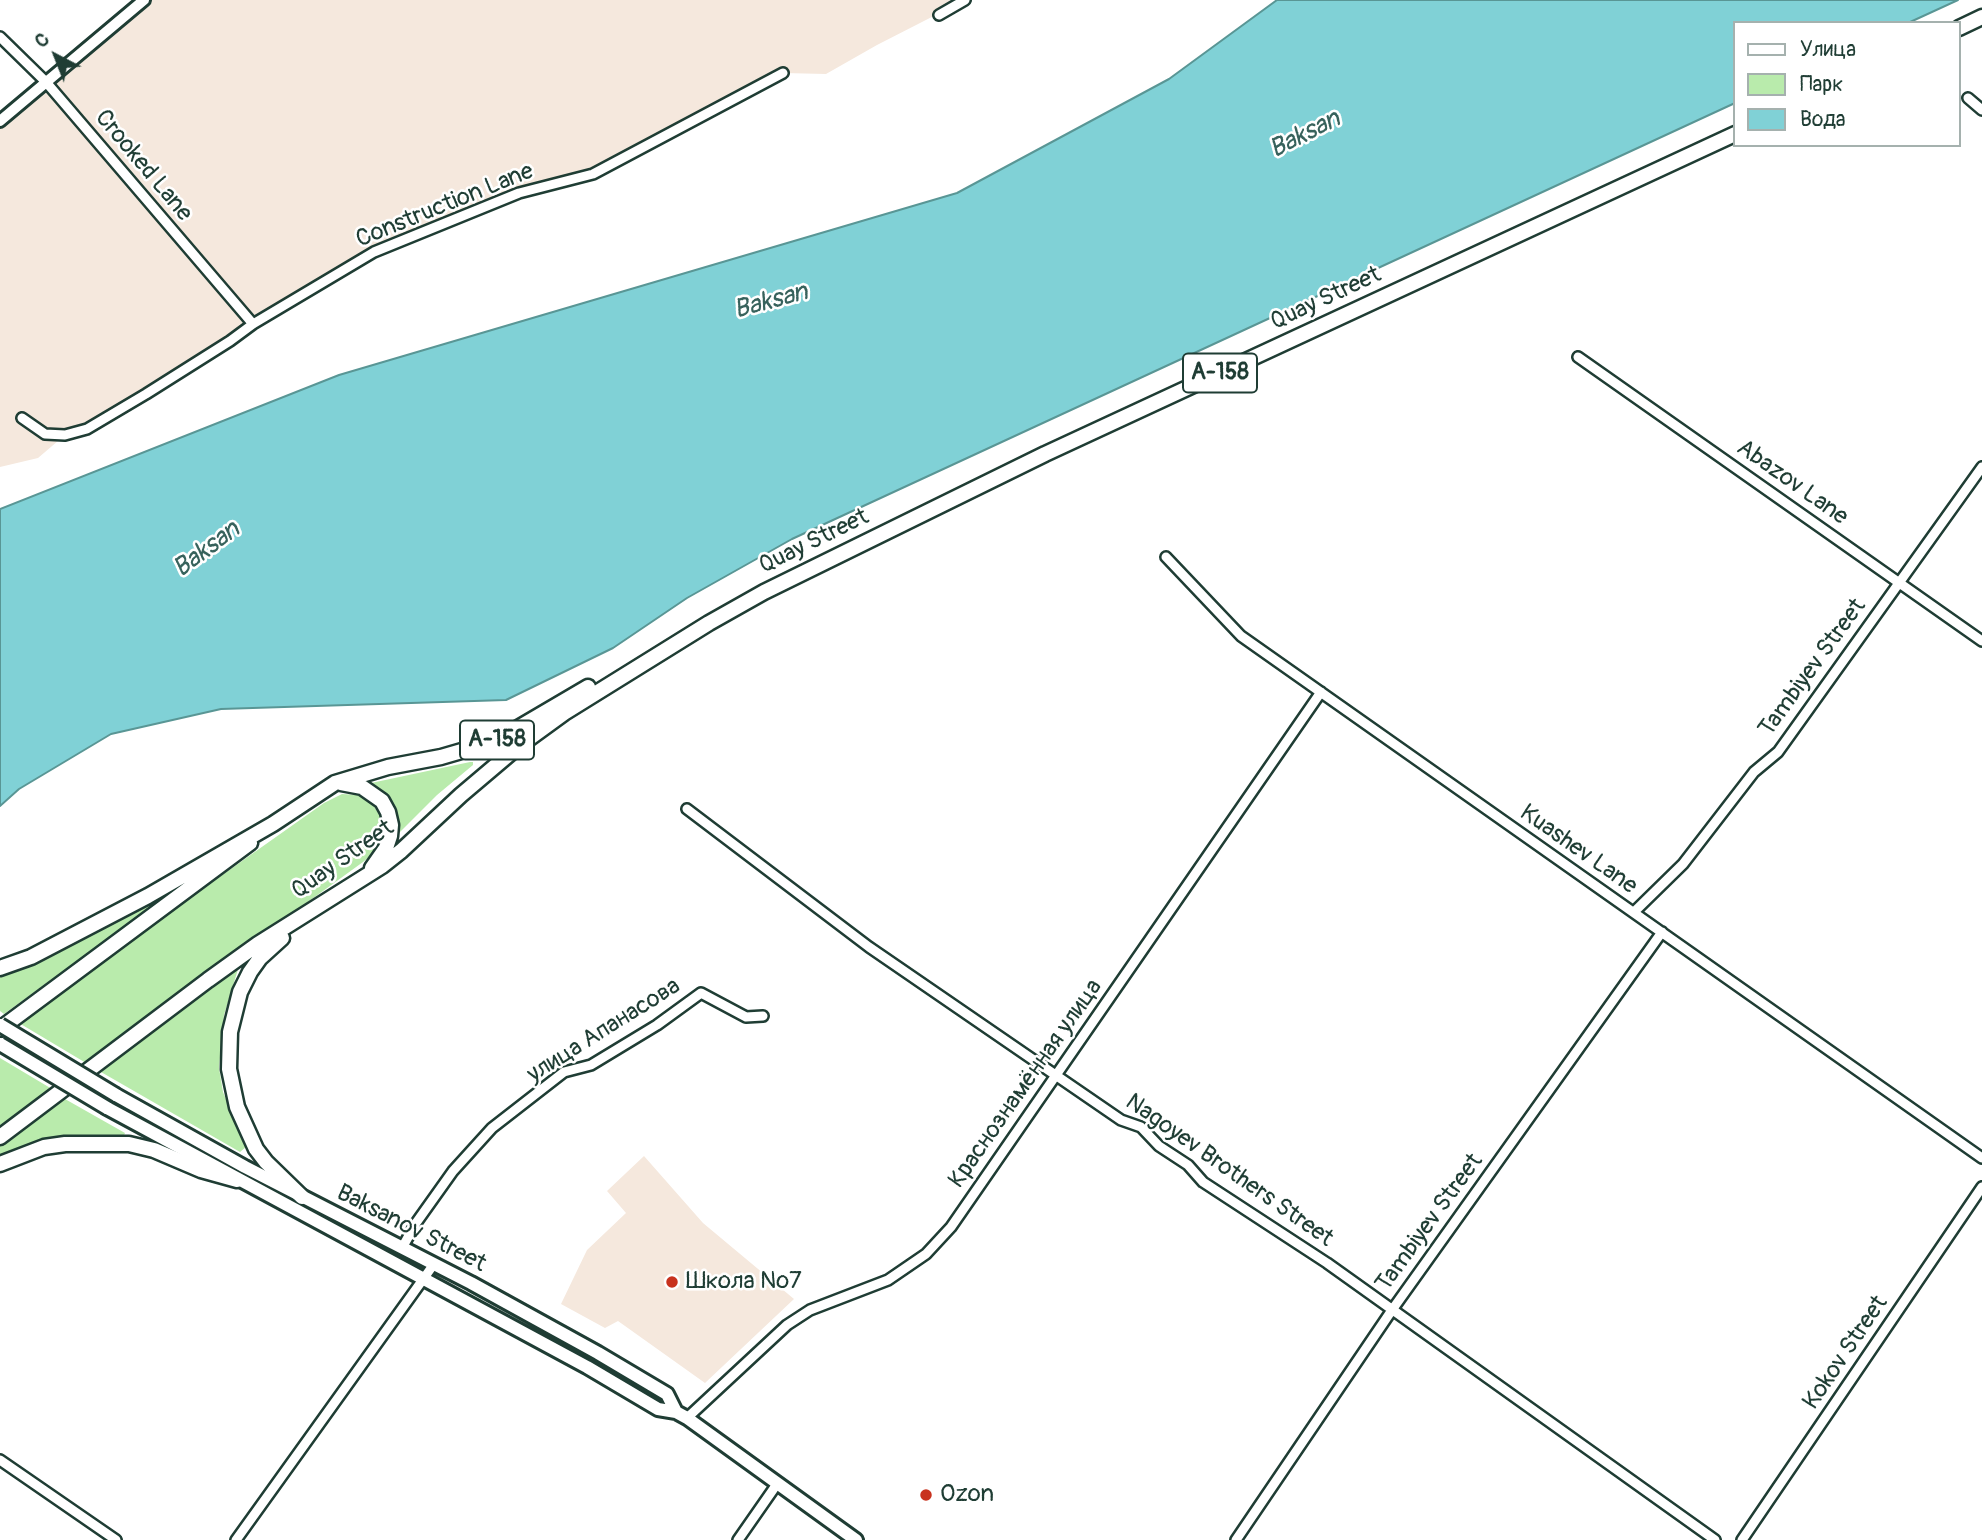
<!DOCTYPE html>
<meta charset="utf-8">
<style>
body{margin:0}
#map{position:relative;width:1982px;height:1540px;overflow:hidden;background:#fff;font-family:Pangolin,sans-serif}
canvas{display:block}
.legend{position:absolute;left:1733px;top:21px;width:228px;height:126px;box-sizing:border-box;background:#fff;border:2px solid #a5b1ae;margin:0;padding:9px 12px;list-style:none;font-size:21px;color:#1f3d34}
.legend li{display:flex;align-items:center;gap:14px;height:35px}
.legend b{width:35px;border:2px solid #a5b1ae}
.north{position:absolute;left:21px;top:21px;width:70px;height:70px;-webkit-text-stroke:5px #fff;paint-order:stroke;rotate:318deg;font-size:19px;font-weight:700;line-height:28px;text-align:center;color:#1f3d34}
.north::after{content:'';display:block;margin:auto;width:24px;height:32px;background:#1f3d34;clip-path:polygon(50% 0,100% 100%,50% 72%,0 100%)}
</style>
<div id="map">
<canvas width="1982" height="1540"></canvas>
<ul class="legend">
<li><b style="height:9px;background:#fff"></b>Улица</li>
<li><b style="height:19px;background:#b9ebac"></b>Парк</li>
<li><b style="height:19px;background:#80d1d6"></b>Вода</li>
</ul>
<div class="north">С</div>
</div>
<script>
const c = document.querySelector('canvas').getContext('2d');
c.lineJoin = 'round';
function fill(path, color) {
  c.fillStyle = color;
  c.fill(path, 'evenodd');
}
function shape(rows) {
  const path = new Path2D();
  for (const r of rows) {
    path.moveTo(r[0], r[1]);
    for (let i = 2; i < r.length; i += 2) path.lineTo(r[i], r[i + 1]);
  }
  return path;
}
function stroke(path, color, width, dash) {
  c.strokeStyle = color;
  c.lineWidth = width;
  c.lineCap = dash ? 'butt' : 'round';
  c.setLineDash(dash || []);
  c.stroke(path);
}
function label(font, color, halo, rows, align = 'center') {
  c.font = font + ' Pangolin,sans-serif';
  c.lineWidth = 5;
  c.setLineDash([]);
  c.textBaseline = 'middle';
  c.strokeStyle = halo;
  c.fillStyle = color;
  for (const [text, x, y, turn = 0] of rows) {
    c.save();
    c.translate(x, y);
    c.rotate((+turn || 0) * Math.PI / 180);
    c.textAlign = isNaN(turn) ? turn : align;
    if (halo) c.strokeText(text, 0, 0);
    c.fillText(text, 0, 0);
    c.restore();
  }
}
const built = shape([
 [144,0,965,0,877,45,826,74,783,73,593,174,519,193,374,252,146,394,65,435,38,458,0,467,0,121],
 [644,1156,703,1223,794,1299,705,1383,618,1321,605,1328,561,1304,587,1250,626,1213,607,1191]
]);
const green = shape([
 [470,762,473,762,473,765,437,795,399,833,394,809,388,799,371,783],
 [342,794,358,795,373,804,382,820,382,834,377,850,363,862,86,1063,19,1023,201,890,324,803],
 [195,876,4,1014,0,1011,0,973],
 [239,966,224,1015,219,1068,223,1092,246,1147,240,1152,101,1072],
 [0,1058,52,1089,0,1126],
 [65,1099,125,1133,123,1138,74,1135,50,1137,0,1156,0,1146]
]);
const water = shape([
 [1277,0,1958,0,1908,23,1735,23,1735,103,792,539,687,598,613,648,506,700,221,709,111,734,19,789,0,806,0,509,339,375,957,193,1169,79,1277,0]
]);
const minor = shape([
 [939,15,965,0],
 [0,37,46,82,253,324],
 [1968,98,1982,110],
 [1578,357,1982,641],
 [22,418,45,434,65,435,87,429,146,394,230,341,253,324,374,252,519,193,593,174,783,73],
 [1166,557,1241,636,1982,1158],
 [687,809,869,947,1121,1120,1141,1127,1159,1146,1188,1165,1203,1182,1327,1263,1715,1540],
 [1634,912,1683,864,1754,772,1778,752,1982,467],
 [402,1248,416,1223,453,1171,492,1128,564,1072,591,1065,657,1025,701,993,746,1017,763,1016],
 [687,1418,787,1325,810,1310,888,1280,926,1254,951,1227,1321,692],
 [0,1460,116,1540],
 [236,1540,434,1264],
 [738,1540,777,1484],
 [1236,1540,1392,1310,1662,932],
 [1742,1540,1982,1187]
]);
const tertiary = shape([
 [0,121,144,0]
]);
const secondary = shape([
 [116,1095,245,1167,471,1283,598,1353,667,1394,676,1412],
 [107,1108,587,1367,658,1409,676,1412,687,1418,856,1540]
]);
const primary = shape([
 [1959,28,1982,17],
 [341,783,362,787,382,801,388,812,391,825,390,836,386,848,372,868],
 [282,938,260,958,250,972,240,992,230,1032,229,1069,237,1107,256,1149,266,1162,302,1197],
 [0,968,31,957,148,896,273,824,335,783,388,767,441,757,496,741,588,687],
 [0,1029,250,843],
 [0,1137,208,980,258,944,382,866,401,851,461,795,520,745,564,713,709,623,764,592,1045,454,1735,134],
 [0,1164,44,1147,65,1144,129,1144,154,1150,201,1170,237,1180]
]);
const secondaryBridge = shape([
 [0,1025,116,1095],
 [0,1044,107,1108]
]);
const markers = [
 [672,1282,7,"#c8321e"],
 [926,1495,7,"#c8321e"]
];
const shields = [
 [1220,373,74],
 [497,740,74]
];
const shieldNames = [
 ["А-158",1220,373],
 ["А-158",497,740]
];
const streetNames = [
 ["Crooked Lane",143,166,50],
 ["Construction Lane",445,206,-22],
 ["Quay Street",1326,299,-25],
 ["Abazov Lane",1792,483,35],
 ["Quay Street",814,542,-26],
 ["Tambiyev Street",1813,668,-54],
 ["Kuashev Lane",1578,850,35],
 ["Quay Street",343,860,-35],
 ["улица Апанасова",604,1031,-32],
 ["Краснознамённая улица",1026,1084,-55],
 ["Nagoyev Brothers Street",1229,1171,35],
 ["Tambiyev Street",1430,1223,-54],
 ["Baksanov Street",411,1229,27],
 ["Kokov Street",1846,1353,-56]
];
const poiNames = [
 ["Школа №7",686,1282],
 ["Ozon",940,1495]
];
const waterNames = [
 ["Baksan",1305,135,-27],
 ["Baksan",771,302,-15],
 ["Baksan",207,550,-37]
];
fill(built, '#f5e8dd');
fill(green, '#b9ebac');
fill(water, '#80d1d6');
stroke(water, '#599695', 2);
stroke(minor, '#1f3d34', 14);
stroke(tertiary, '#1f3d34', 16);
stroke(secondary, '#1f3d34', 18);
stroke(primary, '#1f3d34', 19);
stroke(minor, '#fff', 9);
stroke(tertiary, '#fff', 10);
stroke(secondary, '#fff', 12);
stroke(primary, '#fff', 14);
stroke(secondaryBridge, '#1f3d34', 18, []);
stroke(secondaryBridge, '#fff', 12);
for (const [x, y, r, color] of markers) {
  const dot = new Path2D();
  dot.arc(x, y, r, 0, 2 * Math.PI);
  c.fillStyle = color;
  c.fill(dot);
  stroke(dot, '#fff', 2.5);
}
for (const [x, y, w] of shields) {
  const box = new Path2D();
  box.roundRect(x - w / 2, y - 19.5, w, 39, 5);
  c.fillStyle = '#fff';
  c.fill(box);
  stroke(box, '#1f3d34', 2);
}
label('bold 23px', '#1f3d34', null, shieldNames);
label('24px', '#1f3d34', '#fff', streetNames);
label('24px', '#1f3d34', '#fff', poiNames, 'left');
label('italic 26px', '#37625c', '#fff', waterNames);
</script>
